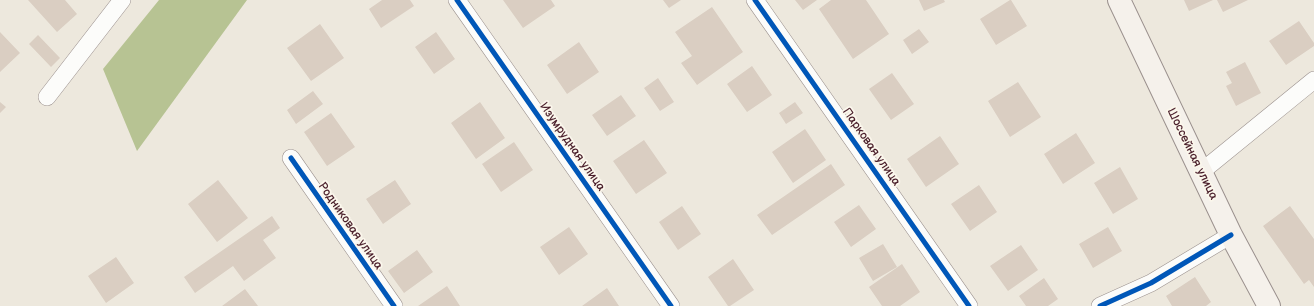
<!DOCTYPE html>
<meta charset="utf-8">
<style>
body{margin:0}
canvas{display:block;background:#ede8dd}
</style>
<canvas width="1314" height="306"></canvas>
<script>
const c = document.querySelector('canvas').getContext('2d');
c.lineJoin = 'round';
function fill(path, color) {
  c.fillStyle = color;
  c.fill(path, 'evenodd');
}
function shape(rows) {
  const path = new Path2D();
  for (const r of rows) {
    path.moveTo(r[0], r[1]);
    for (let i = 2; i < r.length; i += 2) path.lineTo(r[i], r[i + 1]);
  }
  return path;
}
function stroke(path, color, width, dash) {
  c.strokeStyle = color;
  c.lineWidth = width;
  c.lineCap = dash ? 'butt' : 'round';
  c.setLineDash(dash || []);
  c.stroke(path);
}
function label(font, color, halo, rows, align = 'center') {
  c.font = font + ' "Balsamiq Sans",sans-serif';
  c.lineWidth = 3.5;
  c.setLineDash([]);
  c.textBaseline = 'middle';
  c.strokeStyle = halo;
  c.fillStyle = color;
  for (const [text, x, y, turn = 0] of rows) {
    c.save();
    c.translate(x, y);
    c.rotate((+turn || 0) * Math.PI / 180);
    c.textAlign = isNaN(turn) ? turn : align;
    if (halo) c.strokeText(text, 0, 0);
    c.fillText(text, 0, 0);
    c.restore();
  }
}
const forest = shape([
 [159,0,247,0,137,151,103,69]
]);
const building = shape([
 [28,0,65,0,77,14,57,32],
 [382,0,410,0,414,6,381,28,369,9],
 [503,0,551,0,555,6,523,28],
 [663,0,681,0,669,8],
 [795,0,817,0,803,10],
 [831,0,866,0,889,34,853,59,819,9],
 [919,0,944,0,945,2,924,11],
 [1010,0,1011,0,1027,26,996,45,980,19],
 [1184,0,1213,0,1189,11],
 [1217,0,1248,0,1223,12],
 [712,7,743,52,697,85,681,63,692,56,675,32],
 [1299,21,1314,43,1314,46,1286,65,1269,41],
 [320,24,344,58,311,81,287,48],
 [919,29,929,42,912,54,903,40],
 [0,32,20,53,0,72],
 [436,32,455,59,434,74,415,47],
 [38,35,60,58,51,67,29,44],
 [579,42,599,72,567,94,547,65],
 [1245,62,1261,93,1236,106,1226,86,1232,83,1226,72],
 [752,66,772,95,747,112,727,84],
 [892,73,914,104,891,120,869,89],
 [658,78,674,102,660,111,644,88],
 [1018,82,1041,117,1010,137,988,101],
 [313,91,323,104,296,124,287,110],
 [621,95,636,116,607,136,592,115],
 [0,102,6,107,0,113],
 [480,102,505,138,476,159,451,123],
 [795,102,803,113,786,124,779,113],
 [331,113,355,147,327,166,304,132],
 [805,129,826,160,793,183,772,152],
 [1076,133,1095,163,1063,184,1044,154],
 [940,136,959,164,926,187,907,159],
 [644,140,667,173,636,194,613,161],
 [514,142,533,170,501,192,482,164],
 [831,164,845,185,772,235,757,215],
 [1120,167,1138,199,1113,214,1094,183],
 [218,180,248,218,217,242,188,204],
 [395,180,411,204,383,224,366,199],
 [979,185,997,212,970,231,951,204],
 [859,205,876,229,851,247,834,222],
 [682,206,701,234,678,250,659,222],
 [1290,206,1314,239,1314,287,1309,280,1304,284,1263,226],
 [272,216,280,228,263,240,276,258,244,281,233,266,195,293,184,277],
 [569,227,588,254,559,275,540,247],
 [1108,227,1122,251,1093,268,1079,244],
 [883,244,897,267,873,281,859,258],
 [1021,245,1038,270,1008,291,990,266],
 [417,250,433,272,404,293,388,271],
 [116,257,134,283,106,303,88,276],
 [733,259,754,290,730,306,728,306,708,277],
 [902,264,920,292,900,306,882,306,869,287],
 [1195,277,1211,302,1206,306,1172,306,1166,296],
 [1044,278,1058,299,1048,306,1026,306,1019,296],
 [447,286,460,306,418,306],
 [607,288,619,306,582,306],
 [245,289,258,306,222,306]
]);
const street = shape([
 [457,0,671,306],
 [755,0,969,306],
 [47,97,122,0],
 [291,158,394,306],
 [1201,172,1314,80],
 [1100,306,1151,283,1231,235]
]);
const secondary = shape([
 [1119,0,1231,235,1269,306]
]);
const cycleway = shape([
 [457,0,671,306],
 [755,0,969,306],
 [291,158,394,306],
 [1100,306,1151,283,1231,235]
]);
const streetNames = [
 ["Изумрудная улица",572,147,55],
 ["Парковая улица",871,147,55],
 ["Шоссейная улица",1192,154,64],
 ["Родниковая улица",350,226,55]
];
fill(forest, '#b7c393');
fill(building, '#dacec2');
stroke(street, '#9b918e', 18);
stroke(secondary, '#9b918e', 24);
stroke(street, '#fcfcfa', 17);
stroke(secondary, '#f5f1eb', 22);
stroke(cycleway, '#0057b8', 5);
label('12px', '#4a1f2b', '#fbf7ec', streetNames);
</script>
